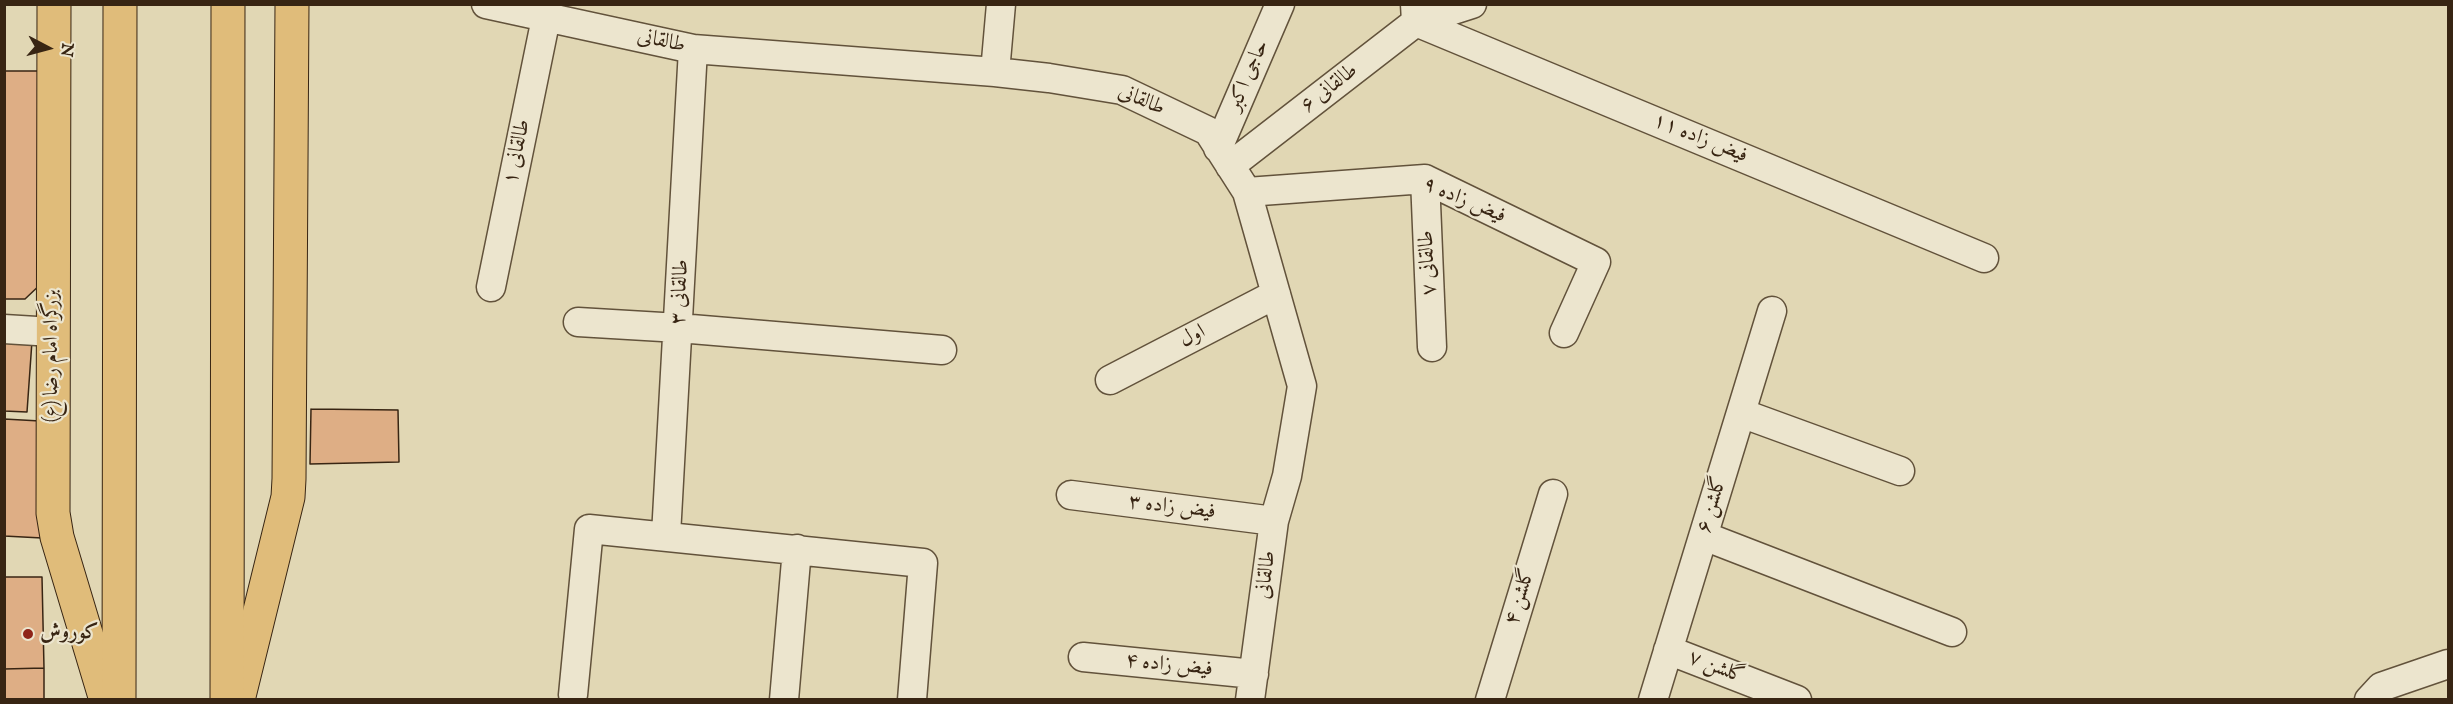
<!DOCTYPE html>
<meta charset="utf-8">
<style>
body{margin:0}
#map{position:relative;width:2453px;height:704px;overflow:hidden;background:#e1d7b4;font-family:"IM FELL English",serif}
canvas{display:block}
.frame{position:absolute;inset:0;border:6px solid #382513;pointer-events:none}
.north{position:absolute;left:18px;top:18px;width:60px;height:60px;-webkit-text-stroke:4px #ece5ce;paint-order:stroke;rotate:96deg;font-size:16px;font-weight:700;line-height:24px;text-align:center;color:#382513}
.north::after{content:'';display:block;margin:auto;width:21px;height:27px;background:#382513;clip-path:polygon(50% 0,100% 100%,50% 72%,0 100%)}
</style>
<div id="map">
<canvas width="2453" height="704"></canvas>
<div class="frame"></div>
<div class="north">N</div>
</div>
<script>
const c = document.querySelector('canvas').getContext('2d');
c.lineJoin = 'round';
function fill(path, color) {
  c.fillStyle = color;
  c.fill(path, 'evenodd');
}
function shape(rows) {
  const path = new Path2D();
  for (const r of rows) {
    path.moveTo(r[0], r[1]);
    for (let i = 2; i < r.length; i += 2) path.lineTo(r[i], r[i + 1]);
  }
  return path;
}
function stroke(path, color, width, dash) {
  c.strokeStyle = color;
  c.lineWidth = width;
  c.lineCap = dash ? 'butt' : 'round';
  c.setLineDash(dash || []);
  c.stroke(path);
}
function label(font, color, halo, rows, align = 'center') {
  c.font = font + ' "IM FELL English",Amiri,serif';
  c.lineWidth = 4.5;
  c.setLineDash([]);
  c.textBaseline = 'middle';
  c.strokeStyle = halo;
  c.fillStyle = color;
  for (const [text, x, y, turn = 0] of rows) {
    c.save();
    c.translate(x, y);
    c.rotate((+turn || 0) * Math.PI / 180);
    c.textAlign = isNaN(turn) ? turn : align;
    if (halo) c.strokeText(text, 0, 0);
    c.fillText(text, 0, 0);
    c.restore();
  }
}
const building = shape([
 [4,71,43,71,44,281,25,299,4,299,4,71],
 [4,339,32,341,27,412,4,411,4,339],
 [311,409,398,410,399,462,310,464,311,409],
 [4,419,40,421,42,538,4,536,4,419],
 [4,577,42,577,44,668,4,669,4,577],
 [44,668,44,700,4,700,4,669,44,668]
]);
const street = shape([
 [486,4,693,49,995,72,1049,78,1122,90,1208,131,1247,192,1302,386,1287,476,1274,521,1250,700],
 [1416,22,1984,258],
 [1416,22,1472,4],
 [995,72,1001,4],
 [1218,148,1280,4],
 [1230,166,1416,22,1415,4],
 [1425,179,1432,347],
 [1247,192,1425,179,1596,262,1564,333],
 [491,287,546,18],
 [578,322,679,328,942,350],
 [4,329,53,332],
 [1110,380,1276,294],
 [1741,413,1900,471],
 [1071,495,1274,521],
 [666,535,693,49],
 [1704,536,1952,632],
 [1668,650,1797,700],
 [1083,657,1254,674],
 [573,695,589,529,923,563,912,700],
 [784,700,797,549],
 [1490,700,1553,494],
 [1653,700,1772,311],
 [2369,700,2381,687,2448,664]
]);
const primary = shape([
 [54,4,53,513,57,537,106,700],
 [238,700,288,497,289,479,292,4]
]);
const highway = shape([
 [119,700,120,4],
 [227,700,228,4]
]);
const markers = [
 [28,634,6,"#8f2418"]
];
const streetNames = [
 ["طالقانی",661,42,12],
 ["حاجی اکبر",1249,76,-67],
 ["طالقانی ۶",1330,89,-38],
 ["طالقانی",1141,101,23],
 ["فیض زاده ۱۱",1700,139,22],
 ["طالقانی ۱",518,152,-78],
 ["فیض زاده ۹",1464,201,23],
 ["طالقانی ۷",1429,263,-93],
 ["طالقانی ۳",681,292,-87],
 ["اول",1193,337,-27],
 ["بزرگراه امام رضا (ع)",53,356,-90],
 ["گلشن ۶",1713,505,-73],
 ["فیض زاده ۳",1172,508,7],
 ["طالقانی",1267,575,-83],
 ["گلشن ۴",1521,597,-73],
 ["فیض زاده ۴",1169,666,6],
 ["گلشن ۷",1716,668,21]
];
const poiNames = [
 ["کوروش",40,634]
];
fill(building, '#deae85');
stroke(building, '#382513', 1.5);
stroke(street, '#62523b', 31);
stroke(primary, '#382513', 35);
stroke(highway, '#382513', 35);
stroke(street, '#ece5ce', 28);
stroke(primary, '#e0bc7a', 33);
stroke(highway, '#e0bc7a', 33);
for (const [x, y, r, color] of markers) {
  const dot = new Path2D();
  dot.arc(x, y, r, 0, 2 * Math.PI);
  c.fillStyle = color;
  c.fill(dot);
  stroke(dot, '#ece5ce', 2);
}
label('21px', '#382513', '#ece5ce', streetNames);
label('bold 21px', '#382513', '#ece5ce', poiNames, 'left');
</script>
